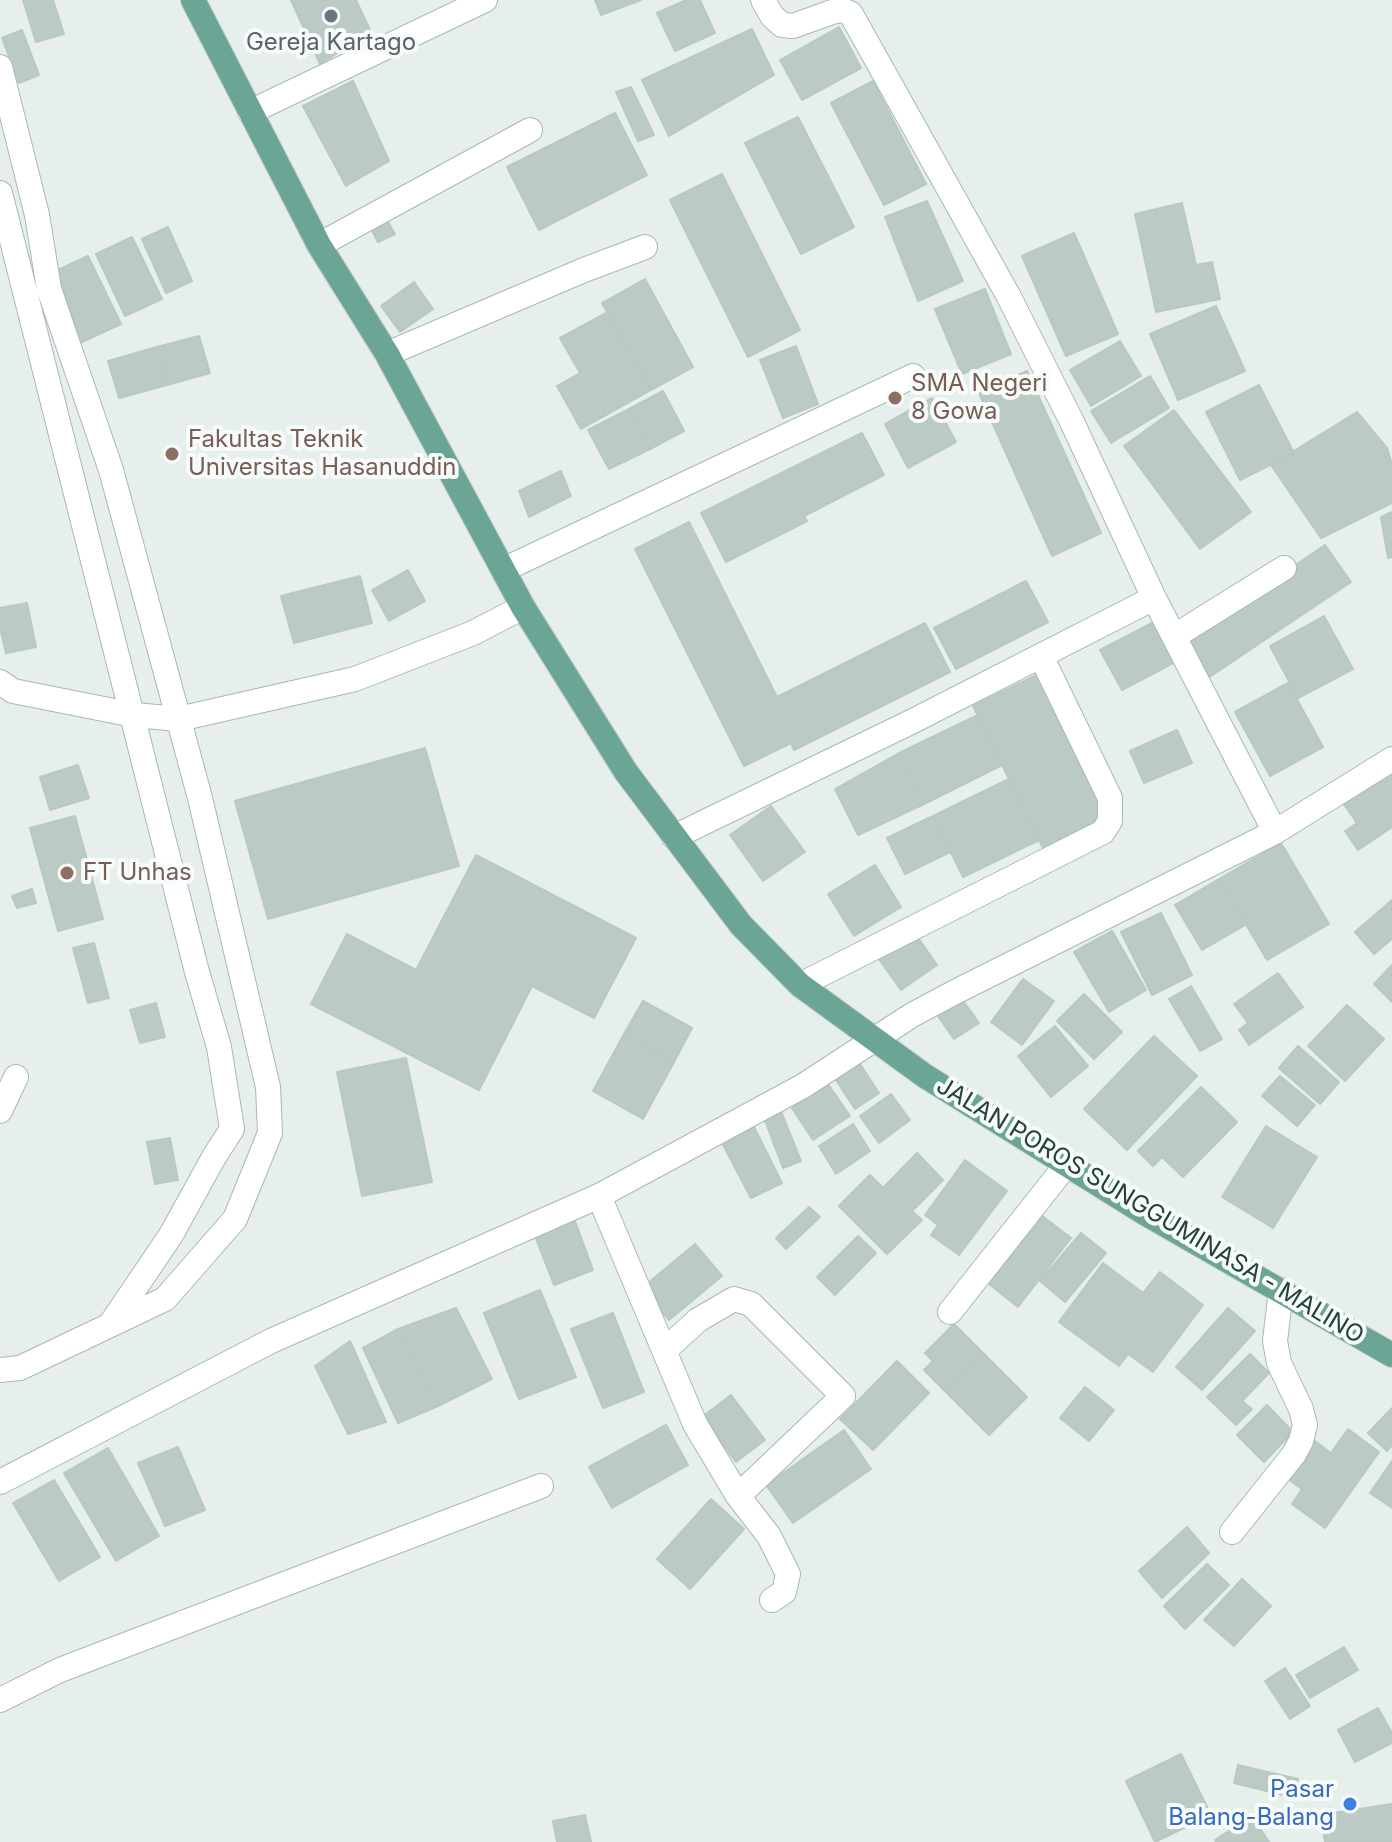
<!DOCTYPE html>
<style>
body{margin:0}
canvas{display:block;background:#e6efeb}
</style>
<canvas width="1392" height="1842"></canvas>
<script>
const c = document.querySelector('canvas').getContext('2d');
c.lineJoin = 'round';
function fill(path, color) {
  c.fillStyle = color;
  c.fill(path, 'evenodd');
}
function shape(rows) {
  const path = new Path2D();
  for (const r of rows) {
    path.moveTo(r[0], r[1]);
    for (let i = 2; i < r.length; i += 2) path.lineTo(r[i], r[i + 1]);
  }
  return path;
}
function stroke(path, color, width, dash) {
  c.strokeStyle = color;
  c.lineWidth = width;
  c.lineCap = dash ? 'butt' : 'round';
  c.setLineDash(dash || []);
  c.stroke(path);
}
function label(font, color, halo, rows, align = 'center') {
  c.font = font + ' Inter,sans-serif';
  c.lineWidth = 8;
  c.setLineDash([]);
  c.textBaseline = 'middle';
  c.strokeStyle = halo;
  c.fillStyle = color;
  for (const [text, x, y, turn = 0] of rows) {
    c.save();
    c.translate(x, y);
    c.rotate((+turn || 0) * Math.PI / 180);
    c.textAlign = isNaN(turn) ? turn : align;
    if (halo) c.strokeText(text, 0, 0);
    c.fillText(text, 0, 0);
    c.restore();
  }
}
const building = shape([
 [23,0,53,0,64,34,36,42,23,0],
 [291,0,356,0,371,32,320,64,291,0],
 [595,0,641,0,601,15,595,0],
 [686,0,700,0,715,33,675,51,657,13,686,0],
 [839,27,861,68,802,100,780,60,839,27],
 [752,29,774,75,669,136,642,80,752,29],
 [22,30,39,75,19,83,2,38,22,30],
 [353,81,389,161,346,186,303,106,353,81],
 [873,81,926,184,884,205,831,103,873,81],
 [631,87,654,135,638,141,616,92,631,87],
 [615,113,647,175,539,230,507,167,615,113],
 [798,117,854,227,801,254,745,143,798,117],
 [722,174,800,330,748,357,670,200,722,174],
 [927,201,963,281,918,301,885,217,927,201],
 [1182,203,1196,265,1212,262,1220,299,1156,312,1135,214,1182,203],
 [386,218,395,234,378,242,369,225,386,218],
 [168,227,192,281,166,293,142,239,168,227],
 [1074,233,1118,334,1066,356,1022,256,1074,233],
 [132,237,162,299,125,316,96,254,132,237],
 [88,256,121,324,80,343,47,275,88,256],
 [645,279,693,367,651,390,602,303,645,279],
 [414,282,433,309,400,332,381,306,414,282],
 [985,289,1011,354,962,374,935,309,985,289],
 [1216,306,1245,371,1178,400,1150,334,1216,306],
 [608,312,651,390,581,429,557,386,580,373,560,338,608,312],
 [199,336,210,373,167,385,157,347,199,336],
 [1120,341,1141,376,1091,406,1070,370,1120,341],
 [796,346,818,404,783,418,760,360,796,346],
 [157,347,167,385,119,398,108,361,157,347],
 [1027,371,1101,533,1052,556,979,393,1027,371],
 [1150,376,1169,408,1111,443,1091,411,1150,376],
 [1259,385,1294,453,1240,480,1206,412,1259,385],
 [663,391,684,431,650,449,629,409,663,391],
 [932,398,956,442,908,468,885,424,932,398],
 [629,409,650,449,609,469,588,430,629,409],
 [1174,410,1251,512,1200,549,1124,446,1174,410],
 [1357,412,1387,448,1392,464,1392,503,1321,538,1271,465,1357,412],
 [862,433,884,475,804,516,807,521,726,562,701,513,862,433],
 [561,471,571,496,529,517,519,491,561,471],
 [1392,512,1392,557,1388,558,1381,517,1392,512],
 [689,522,777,697,925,623,950,672,794,750,791,743,744,766,635,549,689,522],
 [1325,545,1351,582,1208,678,1183,641,1325,545],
 [408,570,425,601,389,621,372,590,408,570],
 [360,576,372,623,294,643,281,596,360,576],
 [1026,581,1048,622,956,669,934,628,1026,581],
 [27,603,36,647,6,653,0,628,0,608,27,603],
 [1324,616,1353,669,1298,698,1270,646,1324,616],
 [1154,622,1175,662,1122,690,1100,650,1154,622],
 [1049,669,1122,815,1045,852,973,706,1049,669],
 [1288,683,1323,747,1270,776,1235,712,1288,683],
 [978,715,1002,765,924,804,899,753,978,715],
 [1177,730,1192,763,1144,783,1130,751,1177,730],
 [425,748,459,866,268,919,235,801,425,748],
 [899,753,924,804,858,835,835,789,899,753],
 [78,765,89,798,50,810,40,777,78,765],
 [1392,766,1392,827,1358,850,1345,831,1357,823,1341,800,1392,766],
 [1009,779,1039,840,963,877,933,816,1009,779],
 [771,806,805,852,763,881,730,835,771,806],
 [75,816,103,919,58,931,30,828,75,816],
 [933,816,950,852,905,874,887,838,933,816],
 [1281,843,1329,924,1267,960,1219,879,1281,843],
 [476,855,636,938,594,1018,532,986,479,1090,311,1004,347,934,416,970,476,855],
 [875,865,901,907,854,936,828,894,875,865],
 [1219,879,1247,924,1202,950,1175,905,1219,879],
 [32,889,36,903,17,908,12,896,32,889],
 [1392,900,1392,939,1374,954,1355,932,1392,900],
 [1161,913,1192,975,1152,995,1121,932,1161,913],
 [907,922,937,965,901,990,871,948,907,922],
 [1112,931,1146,990,1109,1012,1074,952,1112,931],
 [94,943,109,998,88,1003,73,948,94,943],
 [1392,965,1392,1002,1374,984,1392,965],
 [1278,973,1303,1007,1249,1045,1239,1030,1248,1023,1234,1004,1278,973],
 [1023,979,1054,1001,1022,1045,991,1022,1023,979],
 [1191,986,1222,1039,1200,1051,1169,999,1191,986],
 [1084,994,1122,1032,1094,1059,1057,1021,1084,994],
 [959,995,979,1023,954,1039,935,1012,959,995],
 [643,1001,692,1028,674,1062,624,1034,643,1001],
 [156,1003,165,1037,140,1043,130,1010,156,1003],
 [1347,1005,1384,1039,1345,1081,1308,1046,1347,1005],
 [1055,1026,1088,1066,1051,1097,1018,1056,1055,1026],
 [624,1034,674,1062,643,1119,593,1091,624,1034],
 [1154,1036,1197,1076,1127,1150,1084,1109,1154,1036],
 [1298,1046,1339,1082,1320,1104,1279,1068,1298,1046],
 [406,1058,432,1182,362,1196,337,1072,406,1058],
 [860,1064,879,1093,855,1109,836,1080,860,1064],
 [1280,1076,1315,1105,1297,1126,1262,1096,1280,1076],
 [828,1084,850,1116,813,1140,792,1108,828,1084],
 [1201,1087,1237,1122,1183,1177,1162,1157,1153,1166,1138,1151,1201,1087],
 [891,1094,910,1120,879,1143,860,1116,891,1094],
 [781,1111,801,1161,783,1168,764,1118,781,1111],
 [853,1124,870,1151,836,1174,819,1146,853,1124],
 [753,1125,782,1183,751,1198,721,1141,753,1125],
 [1266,1126,1317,1157,1273,1228,1222,1197,1266,1126],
 [170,1138,178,1180,155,1184,147,1142,170,1138],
 [917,1153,943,1180,912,1211,922,1220,887,1254,839,1206,870,1175,883,1188,917,1153],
 [965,1160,1007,1191,959,1255,931,1235,938,1225,925,1215,965,1160],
 [809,1207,820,1217,786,1249,776,1238,809,1207],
 [1041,1215,1071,1238,1018,1307,989,1284,1041,1215],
 [575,1221,593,1270,554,1285,535,1236,575,1221],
 [1081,1233,1106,1253,1065,1302,1040,1281,1081,1233],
 [858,1236,876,1253,835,1295,817,1277,858,1236],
 [695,1244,722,1276,669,1320,642,1288,695,1244],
 [1103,1263,1143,1293,1160,1272,1203,1305,1153,1372,1128,1354,1119,1366,1059,1322,1103,1263],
 [540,1290,576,1377,519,1399,484,1313,540,1290],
 [456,1308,492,1379,438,1406,398,1329,456,1308],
 [1228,1308,1255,1331,1202,1390,1176,1367,1228,1308],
 [613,1313,644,1392,603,1408,571,1329,613,1313],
 [954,1324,984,1354,946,1392,924,1370,933,1361,925,1353,954,1324],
 [398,1329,438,1406,398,1423,363,1348,398,1329],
 [350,1341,386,1422,348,1434,315,1366,350,1341],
 [984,1354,1027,1397,989,1435,946,1392,984,1354],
 [1250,1354,1269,1373,1242,1401,1252,1409,1236,1425,1207,1397,1250,1354],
 [897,1361,929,1393,873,1450,840,1419,897,1361],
 [1085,1387,1114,1410,1089,1441,1060,1418,1085,1387],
 [731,1395,765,1440,736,1462,702,1417,731,1395],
 [1267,1405,1293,1432,1264,1462,1237,1435,1267,1405],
 [1392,1408,1392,1445,1387,1451,1368,1433,1392,1408],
 [666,1425,688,1465,612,1508,589,1467,666,1425],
 [1348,1429,1379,1452,1325,1528,1292,1504,1302,1489,1288,1479,1315,1441,1331,1453,1348,1429],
 [844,1430,871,1469,793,1523,766,1485,844,1430],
 [178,1447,205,1510,165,1526,138,1463,178,1447],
 [108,1448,159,1536,116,1561,64,1473,108,1448],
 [1392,1461,1392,1508,1370,1493,1392,1461],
 [54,1480,100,1557,59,1581,13,1503,54,1480],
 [711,1499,744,1529,690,1589,657,1559,711,1499],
 [1187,1527,1209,1553,1162,1598,1139,1571,1187,1527],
 [1207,1564,1229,1585,1185,1629,1164,1606,1207,1564],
 [1242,1579,1271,1606,1234,1646,1204,1620,1242,1579],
 [1344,1647,1358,1670,1310,1698,1296,1675,1344,1647],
 [1285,1668,1310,1706,1290,1719,1265,1681,1285,1668],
 [1378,1708,1392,1733,1392,1743,1355,1762,1338,1730,1378,1708],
 [1181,1754,1211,1815,1155,1842,1126,1781,1181,1754],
 [1238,1765,1298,1779,1296,1798,1234,1783,1238,1765],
 [1392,1804,1392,1842,1325,1842,1320,1815,1392,1804],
 [585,1815,591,1842,557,1842,553,1821,585,1815],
 [1252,1816,1269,1842,1216,1842,1215,1840,1252,1816]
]);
const minor = shape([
 [763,0,772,16,782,25,793,26,835,11,843,10,851,14,1008,295,1072,422,1154,598,1275,832],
 [0,67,37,215,49,289,111,470,200,798,268,1087,270,1133,235,1219,165,1299,20,1368,0,1370],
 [250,112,485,0],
 [0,193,197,972,219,1047,232,1129,214,1157,171,1235,112,1322],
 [319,245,530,130],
 [387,354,584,270,645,247],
 [503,570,913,376],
 [1175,636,1284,568],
 [0,682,13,691,134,715,179,719,355,679,473,633,523,607],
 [674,837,913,721,1154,598],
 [800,985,1103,832,1110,821,1110,798,1041,656],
 [0,1111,16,1077],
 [599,1196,695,1424,738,1496,769,1536,788,1574,784,1592,772,1600],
 [950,1312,1067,1164],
 [665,1350,698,1320,734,1299,751,1304,843,1396,738,1496],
 [0,1482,271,1341,599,1196,803,1086,912,1015,957,991,1275,832,1392,759],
 [1232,1532,1294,1454,1301,1441,1305,1425,1301,1409,1279,1363,1275,1341,1281,1290],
 [0,1700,60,1670,541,1486]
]);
const major = shape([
 [193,0,319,245,387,354,523,607,626,772,741,925,800,985,925,1076,1143,1212,1392,1355]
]);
const markers = [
 [331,16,8,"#6b7280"],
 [895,398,8,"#8d6e63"],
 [172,454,8,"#8d6e63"],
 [67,873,8,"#8d6e63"],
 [1350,1804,8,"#3f7fe0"]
];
const worshipNames = [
 ["Gereja Kartago",331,43]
];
const educationNames = [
 ["SMA Negeri",911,384],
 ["8 Gowa",911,412],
 ["Fakultas Teknik",188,440],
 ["Universitas Hasanuddin",188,468],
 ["FT Unhas",83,873]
];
const streetNames = [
 ["JALAN POROS SUNGGUMINASA - MALINO",1150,1211,31]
];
const shopNames = [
 ["Pasar",1334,1790],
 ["Balang-Balang",1334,1818]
];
fill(building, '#bbcac4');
stroke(building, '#b8c9c2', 2);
stroke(minor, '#a8b8b2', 26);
stroke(major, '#c2cac8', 26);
stroke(minor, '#fff', 24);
stroke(major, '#6aa596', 24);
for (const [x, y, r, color] of markers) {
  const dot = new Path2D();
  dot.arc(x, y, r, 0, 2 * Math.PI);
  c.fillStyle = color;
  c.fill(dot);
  stroke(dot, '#f7fbf9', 3);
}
label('24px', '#5b616d', '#f7fbf9', worshipNames);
label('24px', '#785e54', '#f7fbf9', educationNames, 'left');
label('24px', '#24423a', '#f7fbf9', streetNames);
label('24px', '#366cbe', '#f7fbf9', shopNames, 'right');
</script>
